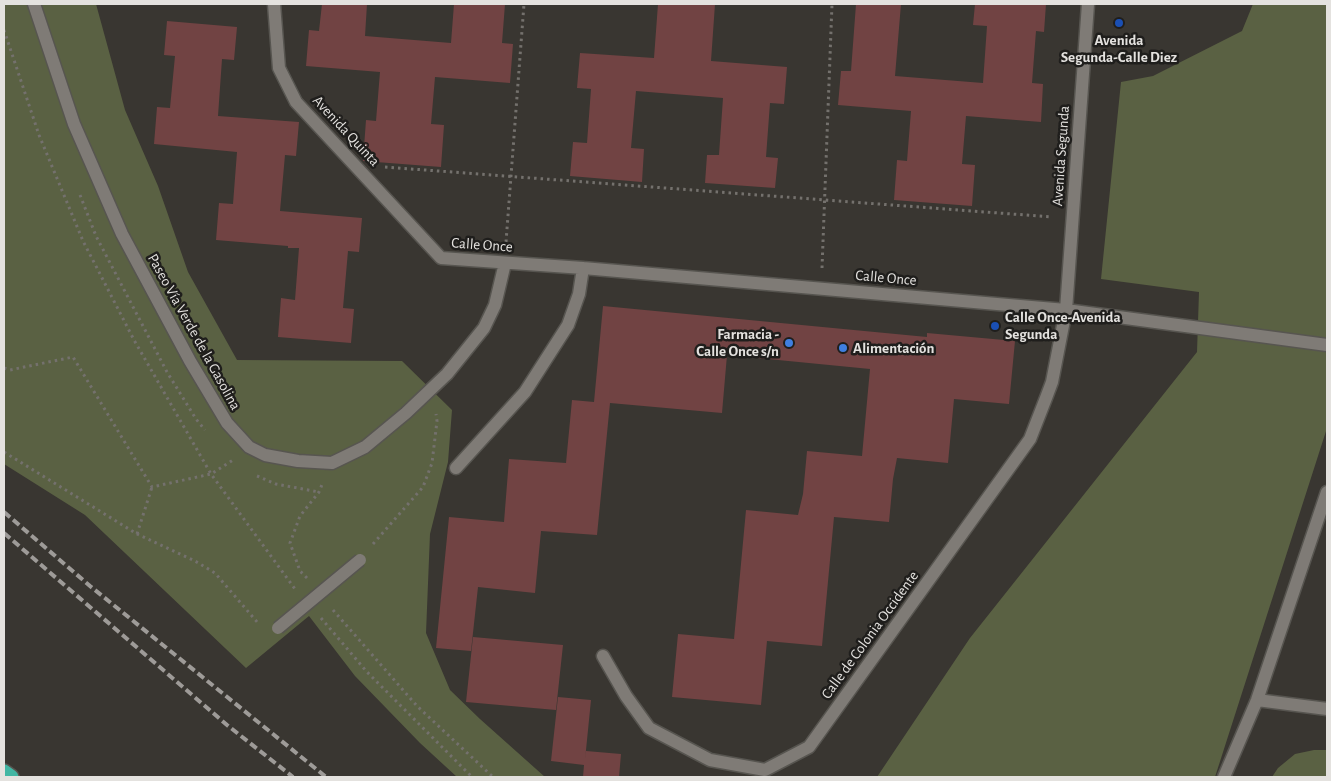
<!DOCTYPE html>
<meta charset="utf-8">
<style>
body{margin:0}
#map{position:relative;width:1331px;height:781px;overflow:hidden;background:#393631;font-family:"Alegreya Sans",sans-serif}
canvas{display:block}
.frame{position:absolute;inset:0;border:5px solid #e4e2df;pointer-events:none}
</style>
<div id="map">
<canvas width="1331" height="781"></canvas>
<div class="frame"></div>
</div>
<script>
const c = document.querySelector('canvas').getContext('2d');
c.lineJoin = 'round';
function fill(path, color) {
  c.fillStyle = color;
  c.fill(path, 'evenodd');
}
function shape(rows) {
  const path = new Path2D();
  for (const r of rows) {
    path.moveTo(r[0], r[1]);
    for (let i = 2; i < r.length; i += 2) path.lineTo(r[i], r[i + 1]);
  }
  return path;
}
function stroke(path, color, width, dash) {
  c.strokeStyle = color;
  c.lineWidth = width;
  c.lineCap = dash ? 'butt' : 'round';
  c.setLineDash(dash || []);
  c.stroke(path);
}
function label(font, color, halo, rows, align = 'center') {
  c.font = font + ' "Alegreya Sans",sans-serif';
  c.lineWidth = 5;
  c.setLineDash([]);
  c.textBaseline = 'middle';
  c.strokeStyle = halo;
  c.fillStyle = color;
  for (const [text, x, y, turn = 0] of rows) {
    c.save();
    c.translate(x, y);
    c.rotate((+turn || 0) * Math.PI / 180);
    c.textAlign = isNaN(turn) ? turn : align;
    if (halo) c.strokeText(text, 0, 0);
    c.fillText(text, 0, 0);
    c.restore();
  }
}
const green = shape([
 [4,4,96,4,125,110,158,186,188,272,237,360,402,361,452,410,448,462,430,534,426,633,450,690,480,719,545,777,457,777,420,743,355,676,309,616,246,668,85,515,4,464],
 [1253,4,1327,4,1327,428,1215,777,877,777,970,638,1197,352,1199,292,1101,279,1121,82,1153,76,1242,31],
 [1314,750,1327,750,1327,777,1272,777,1278,768,1295,754]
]);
const building = shape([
 [322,4,367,4,365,36,451,43,454,4,505,4,502,43,513,44,510,83,435,77,431,124,444,125,441,167,363,161,366,120,376,121,380,72,306,66,309,30,319,31],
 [658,4,715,4,711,61,787,67,784,104,770,103,766,157,778,158,775,188,705,183,707,155,719,155,723,98,636,91,631,148,644,149,642,182,570,176,573,142,587,143,591,89,577,88,580,53,654,58],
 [856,4,901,4,895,76,983,83,987,26,973,25,975,4,1046,4,1044,32,1036,31,1032,83,1043,84,1041,122,966,116,962,164,975,165,972,206,894,200,897,160,907,161,911,111,838,105,841,71,851,71],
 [167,21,237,27,234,60,222,59,218,116,299,122,296,156,285,155,280,211,362,218,359,252,348,251,343,308,354,309,351,343,278,337,281,298,295,300,299,248,288,248,288,246,216,240,219,203,233,204,237,152,154,144,157,107,170,108,175,56,164,55],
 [603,306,927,337,927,333,1015,341,1009,404,954,399,948,463,897,458,893,479,889,522,834,517,822,646,767,641,761,705,672,697,678,634,734,639,746,510,798,515,803,494,807,451,862,456,870,369,727,355,722,413,610,403,597,535,541,531,535,593,478,587,471,651,436,648,449,517,504,522,509,459,566,463,572,400,594,402],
 [473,637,563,645,556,710,466,702],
 [558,697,591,700,585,760,586,751,621,754,619,777,583,777,584,765,551,761]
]);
const path = shape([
 [4,30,39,135,83,241,134,340,211,474,295,589],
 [385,167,1052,217],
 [80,195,96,236,167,372,196,419,205,430],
 [506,242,524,4],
 [822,268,832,4],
 [4,368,10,370,73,357,152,487,211,474,233,460],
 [4,452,137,534,195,561,215,573,258,623],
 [257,476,276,484,319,492],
 [137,534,152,487],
 [373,544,423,487,432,463,437,421,436,414],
 [307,578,300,571,290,543,300,516,319,492,323,482],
 [333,610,417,706,493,777],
 [321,618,367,672,472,777]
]);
const minor = shape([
 [34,4,74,124,122,234,190,361,227,423,249,447,265,455,298,461,332,463,365,447,406,413,447,374,484,328,495,305,505,263],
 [274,4,279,68,296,102,441,258,583,268,1066,310,1327,345],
 [456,468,525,392,568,325,579,294,583,268],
 [603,656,626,696,649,728,710,760,765,770,809,747,1030,439,1046,398,1052,382,1066,310,1088,4],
 [1257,700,1327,709],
 [1224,777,1257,700,1327,492]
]);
const highway = shape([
 [4,772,11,777]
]);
const rail = shape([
 [4,512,90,586,326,777],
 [4,533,227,725,293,777]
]);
const minorBridge = shape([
 [278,628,360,560]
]);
const markers = [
 [1119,23,5,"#1a4fb4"],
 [995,326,5,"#1a4fb4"],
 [789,343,5,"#3f7fe0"],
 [843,348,5,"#3f7fe0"]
];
const poiNames = [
 ["Avenida",1119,40,"center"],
 ["Segunda-Calle Diez",1119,57,"center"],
 ["Calle Once-Avenida",1005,317],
 ["Segunda",1005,334],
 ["Farmacia -",779,334,"right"],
 ["Calle Once s/n",779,351,"right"],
 ["Alimentación",853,348]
];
const streetNames = [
 ["Avenida Quinta",346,131,47],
 ["Avenida Segunda",1061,156,-86],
 ["Calle Once",482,245,4],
 ["Calle Once",886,278,5],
 ["Paseo Vía Verde de la Gasolina",194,332,61],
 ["Calle de Colonia Occidente",870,635,-54]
];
fill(green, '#5a6143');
fill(building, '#714343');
stroke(minor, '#575550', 15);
stroke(highway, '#575550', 18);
stroke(path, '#74716d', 3, [2.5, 4]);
stroke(minor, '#7f7b76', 12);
stroke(highway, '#42b6a3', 15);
stroke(rail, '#9e9b98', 4, [8, 4]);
stroke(minorBridge, '#575550', 15, []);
stroke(minorBridge, '#7f7b76', 12);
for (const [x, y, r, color] of markers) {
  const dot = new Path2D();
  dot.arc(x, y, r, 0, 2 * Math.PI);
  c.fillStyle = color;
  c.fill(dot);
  stroke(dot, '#1f1e1c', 2);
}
label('bold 15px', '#e4e2df', '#1f1e1c', poiNames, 'left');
label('15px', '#e4e2df', '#1f1e1c', streetNames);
</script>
